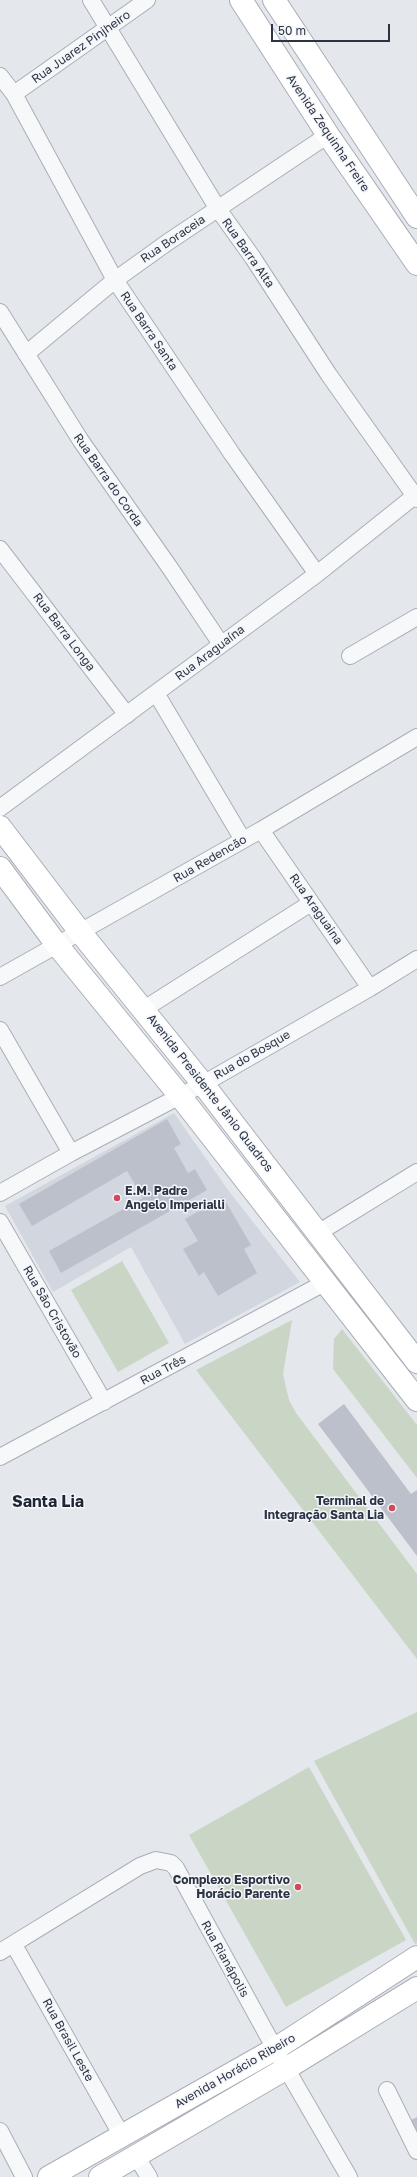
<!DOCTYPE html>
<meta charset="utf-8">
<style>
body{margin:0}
#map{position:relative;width:417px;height:2177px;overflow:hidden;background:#e4e7ec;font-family:"Golos Text",sans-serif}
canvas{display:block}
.scale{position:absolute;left:271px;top:24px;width:119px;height:18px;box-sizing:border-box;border:2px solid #2b3445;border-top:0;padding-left:5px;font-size:12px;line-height:14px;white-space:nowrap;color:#2b3445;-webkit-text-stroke:3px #f4f6f9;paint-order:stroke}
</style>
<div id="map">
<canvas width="417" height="2177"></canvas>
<div class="scale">50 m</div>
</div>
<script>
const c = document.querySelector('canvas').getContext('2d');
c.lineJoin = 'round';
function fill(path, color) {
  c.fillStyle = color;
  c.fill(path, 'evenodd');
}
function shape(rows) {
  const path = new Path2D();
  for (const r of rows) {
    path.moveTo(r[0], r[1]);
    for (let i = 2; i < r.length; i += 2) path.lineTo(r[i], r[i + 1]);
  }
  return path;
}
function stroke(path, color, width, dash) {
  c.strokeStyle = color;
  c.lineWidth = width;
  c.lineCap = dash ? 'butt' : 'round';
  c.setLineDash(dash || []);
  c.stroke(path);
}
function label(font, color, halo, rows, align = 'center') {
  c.font = font + ' "Golos Text",sans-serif';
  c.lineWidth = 3;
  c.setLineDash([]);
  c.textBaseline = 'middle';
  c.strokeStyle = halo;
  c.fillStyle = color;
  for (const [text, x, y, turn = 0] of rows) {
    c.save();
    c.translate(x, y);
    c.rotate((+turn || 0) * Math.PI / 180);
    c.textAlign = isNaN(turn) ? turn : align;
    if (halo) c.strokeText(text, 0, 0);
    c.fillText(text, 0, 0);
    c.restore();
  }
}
const built = shape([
 [174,1113,228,1190,300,1282,185,1344,131,1247,53,1292,5,1206]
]);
const green = shape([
 [122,1261,169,1343,118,1372,71,1290],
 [292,1320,283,1374,289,1400,296,1413,417,1574,417,1659,196,1370],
 [342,1329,417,1425,417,1478,333,1369,334,1339],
 [417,1712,417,1943,415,1944,314,1761],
 [309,1767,406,1940,286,2007,189,1835]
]);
const building = shape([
 [167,1119,181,1144,174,1148,188,1173,195,1169,207,1190,61,1273,49,1251,143,1198,127,1171,32,1226,19,1204],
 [223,1197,251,1245,244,1249,257,1273,218,1296,204,1272,199,1276,183,1249,198,1241,185,1219],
 [344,1404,411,1494,417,1490,417,1556,318,1424],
 [417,2117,417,2140,407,2122]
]);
const street = shape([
 [91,0,218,209,253,258,329,375,417,499],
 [0,76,14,94,115,280,232,454,317,574],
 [14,94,147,0],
 [0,312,81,441,170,568,221,644],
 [26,354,115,280,168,242,328,135],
 [0,549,127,715],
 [350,656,417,617],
 [156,693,243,840],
 [0,808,317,574,417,494],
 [261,830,370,988],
 [0,977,261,830,417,737],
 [144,1009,311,903],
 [0,1030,71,1153],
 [0,1193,71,1153,203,1084,370,988,417,959],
 [0,1222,104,1402],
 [318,1233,417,1172],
 [0,1457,326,1282],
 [14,1945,122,2136],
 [0,1952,140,1866,156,1860,171,1863,176,1868,275,2049,349,2177],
 [387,2090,417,2151],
 [0,2131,24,2177],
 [136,2156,149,2177]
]);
const secondary = shape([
 [241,0,328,135,417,264],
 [274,0,417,217],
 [0,827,81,933,203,1084,417,1362],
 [0,868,57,945,180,1096,417,1400],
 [49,2177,275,2049,417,1957],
 [100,2177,287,2068,417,1988]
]);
const markers = [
 [117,1198,4,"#d1495b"],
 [392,1508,4,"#d1495b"],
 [298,1887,4,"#d1495b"]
];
const streetNames = [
 ["Rua Juarez Pinjheiro",81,47,-35],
 ["Avenida Zequinha Freire",328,133,56],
 ["Rua Boraceia",173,239,-34],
 ["Rua Barra Alta",248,253,55],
 ["Rua Barra Santa",149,331,56],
 ["Rua Barra do Corda",108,480,55],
 ["Rua Barra Longa",64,632,53],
 ["Rua Araguaína",210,653,-37],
 ["Rua Redencão",210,859,-30],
 ["Rua Araguaina",316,909,55],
 ["Rua do Bosque",252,1055,-30],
 ["Avenida Presidente Jânio Quadros",210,1093,52],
 ["Rua São Cristovão",52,1312,60],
 ["Rua Três",163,1370,-28],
 ["Rua Rianápolis",225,1959,61],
 ["Rua Brasil Leste",68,2040,61],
 ["Avenida Horácio Ribeiro",235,2071,-30]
];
const poiNames = [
 ["E.M. Padre",125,1191,"left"],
 ["Angelo Imperialli",125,1205,"left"],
 ["Terminal de",384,1501],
 ["Integração Santa Lia",384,1515],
 ["Complexo Esportivo",290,1880],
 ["Horácio Parente",290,1894]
];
const districtNames = [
 ["Santa Lia",48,1502]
];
fill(built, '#d2d6de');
fill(green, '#c9d6c5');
fill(building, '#bbc0ca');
stroke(street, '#a9aeb7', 18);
stroke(secondary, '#a9aeb7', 24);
stroke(street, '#f7f8fa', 16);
stroke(secondary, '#fff', 22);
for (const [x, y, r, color] of markers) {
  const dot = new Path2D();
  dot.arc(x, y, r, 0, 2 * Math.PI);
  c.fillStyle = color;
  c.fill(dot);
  stroke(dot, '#f4f6f9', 1.5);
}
label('12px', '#2b3445', '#f4f6f9', streetNames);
label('bold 12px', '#2b3445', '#f4f6f9', poiNames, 'right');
label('bold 16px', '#1d2536', '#f4f6f9', districtNames);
</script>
